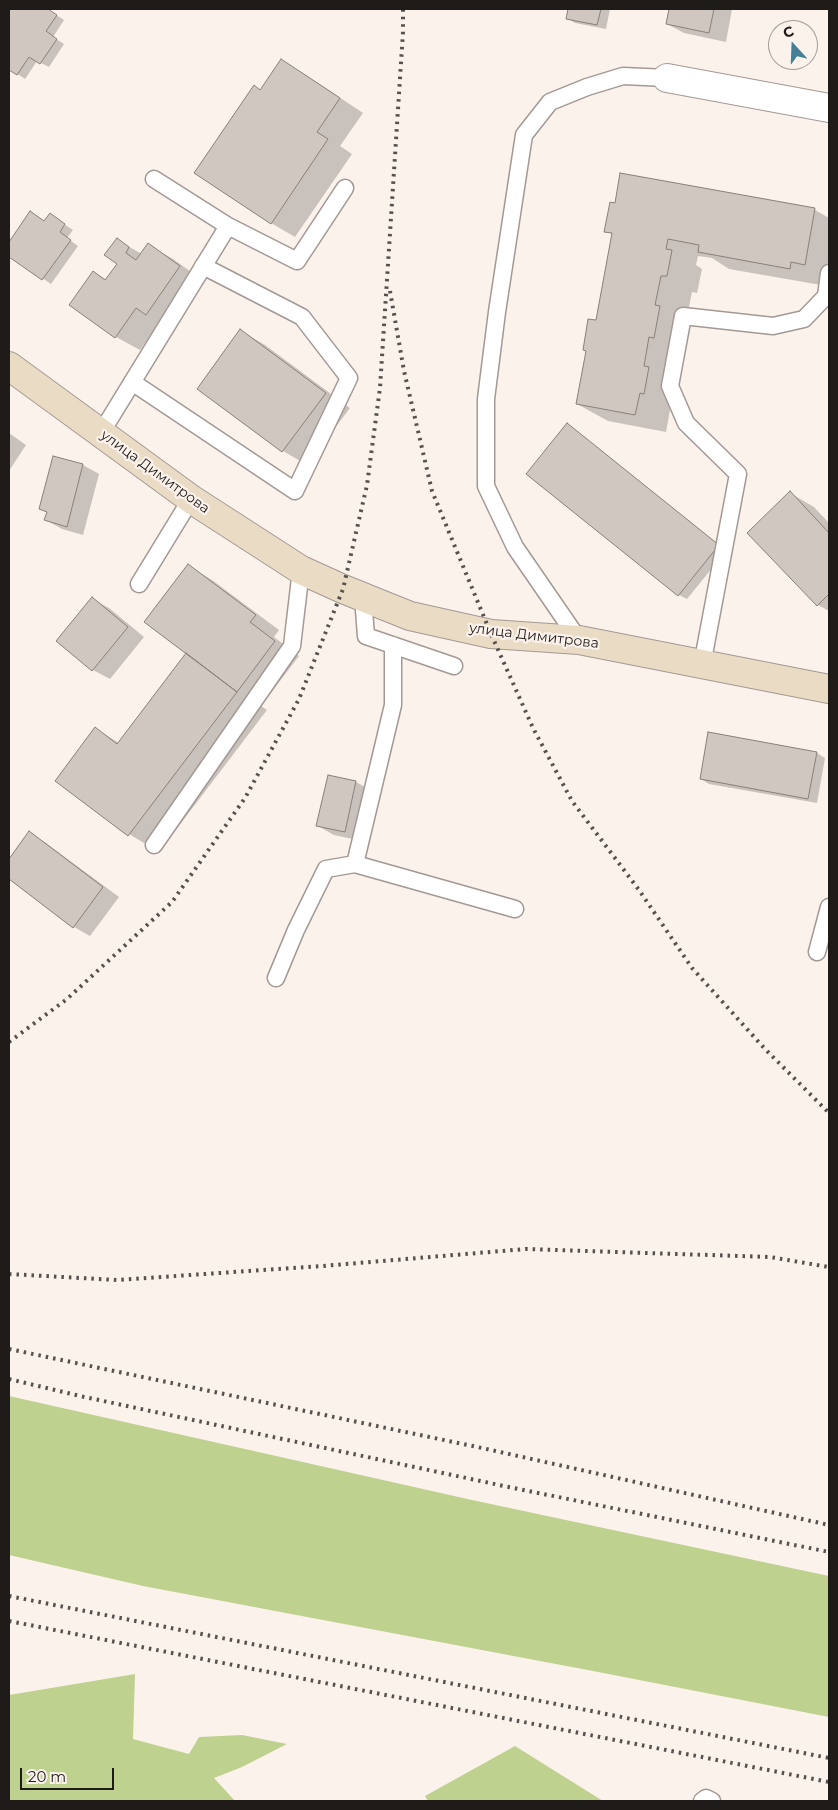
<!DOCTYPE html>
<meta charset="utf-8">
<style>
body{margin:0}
#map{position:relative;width:838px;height:1810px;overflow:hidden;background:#fcf2ec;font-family:Montserrat,sans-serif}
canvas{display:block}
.frame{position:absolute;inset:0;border:10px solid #1e1b19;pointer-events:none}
.north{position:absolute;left:768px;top:20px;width:50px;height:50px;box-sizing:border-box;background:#fcf2ec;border:1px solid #a39c98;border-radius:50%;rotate:340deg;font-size:14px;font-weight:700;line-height:20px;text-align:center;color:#1e1b19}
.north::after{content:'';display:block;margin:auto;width:18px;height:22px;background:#438097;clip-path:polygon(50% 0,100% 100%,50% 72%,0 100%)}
.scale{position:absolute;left:20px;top:1768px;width:94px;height:22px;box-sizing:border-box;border:2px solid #1e1b19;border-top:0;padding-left:6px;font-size:15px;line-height:18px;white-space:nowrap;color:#1e1b19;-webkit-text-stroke:4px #fcf2ec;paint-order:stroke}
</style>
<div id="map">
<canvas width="838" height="1810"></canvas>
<div class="frame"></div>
<div class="north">С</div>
<div class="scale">20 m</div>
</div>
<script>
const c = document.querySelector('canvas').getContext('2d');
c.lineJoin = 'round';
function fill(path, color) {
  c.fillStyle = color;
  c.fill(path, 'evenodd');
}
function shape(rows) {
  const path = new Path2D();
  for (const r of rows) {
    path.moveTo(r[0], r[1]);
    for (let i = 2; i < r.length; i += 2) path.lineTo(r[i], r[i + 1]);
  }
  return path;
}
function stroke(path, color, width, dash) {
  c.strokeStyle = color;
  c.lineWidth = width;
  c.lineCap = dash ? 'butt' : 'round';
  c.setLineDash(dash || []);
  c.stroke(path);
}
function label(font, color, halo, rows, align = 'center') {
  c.font = font + ' Montserrat,sans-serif';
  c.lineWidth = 4.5;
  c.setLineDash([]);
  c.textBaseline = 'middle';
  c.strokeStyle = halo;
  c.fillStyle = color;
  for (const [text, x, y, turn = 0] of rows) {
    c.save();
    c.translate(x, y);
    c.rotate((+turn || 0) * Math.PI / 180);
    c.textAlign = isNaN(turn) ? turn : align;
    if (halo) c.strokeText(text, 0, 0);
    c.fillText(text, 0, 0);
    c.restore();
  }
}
const green = shape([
 [9,1396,472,1500,829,1576,829,1717,593,1671,143,1586,9,1555],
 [135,1674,133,1739,189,1754,199,1737,242,1735,287,1744,242,1767,214,1778,235,1801,9,1801,9,1695],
 [515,1746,603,1801,428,1801,425,1796]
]);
const shadow = shape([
 [9,9,47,9,64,20,53,37,64,44,49,67,37,61,25,79,9,68],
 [569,9,610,9,606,29,575,23,567,18],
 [670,9,732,9,726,42,684,33,667,24],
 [282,61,306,75,363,113,340,146,352,154,295,237,271,223,261,91],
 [621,175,815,210,829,218,829,280,821,285,729,269,712,258,698,256,696,265,702,269,697,293,692,292,686,322,690,325,684,355,680,354,674,410,670,410,666,432,608,421,577,404,597,322,613,235,606,231,616,205],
 [30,213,45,222,58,220,73,230,67,238,78,246,51,284,9,255,9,244],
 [117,240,142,254,149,245,173,259,204,281,160,322,140,350,116,337,93,272,107,280,118,263],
 [241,331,265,345,350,408,307,465,283,451,198,389],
 [575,430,726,551,687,599,679,595],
 [9,433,26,445,9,471],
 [83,465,99,474,83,535,62,529,46,520,48,513,40,509],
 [790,493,814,507,829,523,829,611,818,605],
 [188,566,212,580,279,630,274,637,299,656,261,706,267,710,159,852,129,834,96,729,119,743,191,657],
 [92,599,109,608,144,637,110,679,93,670,58,640],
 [817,753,825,758,817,803,709,784,701,779],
 [356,782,372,791,362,841,334,835,318,826],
 [30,833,46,843,119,897,90,936,74,927,9,878,9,861]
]);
const building = shape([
 [9,9,48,9,57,15,46,31,57,39,40,64,29,57,17,75,9,70,9,9],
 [568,9,601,9,597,25,566,19,568,9],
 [669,9,714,9,709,33,666,24,669,9],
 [281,59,340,98,317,132,328,139,271,224,194,173,254,85,260,90,281,59],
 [620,173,815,208,805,265,791,262,790,269,698,252,699,245,668,239,666,249,672,250,667,276,661,276,655,305,660,306,654,338,649,337,644,366,649,367,644,394,640,393,635,415,576,404,586,351,583,350,588,319,596,320,612,233,604,232,610,202,615,203,620,173],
 [30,211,44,221,50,213,65,224,60,232,71,240,42,280,9,257,9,242,30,211],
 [117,238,129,247,126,253,136,260,148,243,180,266,146,315,136,308,115,338,69,305,93,271,105,280,117,264,104,255,117,238],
 [240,329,326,393,282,452,197,389,240,329],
 [567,423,719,545,678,596,526,474,567,423],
 [53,456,83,464,67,527,44,520,47,512,39,509,53,456],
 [790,491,829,533,829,594,817,606,747,533,790,491],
 [188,564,256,615,250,622,275,641,237,692,144,622,188,564],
 [92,597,128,627,92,671,56,641,92,597],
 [186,653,237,692,128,836,55,781,95,727,117,744,186,653],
 [708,732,817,752,808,799,700,779,708,732],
 [328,775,356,781,345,832,316,826,328,775],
 [29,831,103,887,73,928,9,879,9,859,29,831]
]);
const lane = shape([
 [228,226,297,261,345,188],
 [132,382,295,491,349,378,302,317,203,266],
 [101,433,228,226,154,179],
 [139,584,191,499],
 [363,597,366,636,454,666],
 [579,640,515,547,486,486,486,399,497,312,524,135,550,102,587,87,623,76,667,78],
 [393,645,393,705,355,864,515,909],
 [702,665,738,474,686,423,670,386,683,316,773,326,804,319,826,296,829,273],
 [154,845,292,646,301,570],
 [817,952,829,907],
 [276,978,296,930,326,869,355,864],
 [702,1801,706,1798,712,1801]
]);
const street = shape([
 [667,78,829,108]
]);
const secondary = shape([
 [9,366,191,499,301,570,343,589,410,616,491,634,579,640,829,689]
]);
const rail = shape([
 [390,291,404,371,432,491,491,634,533,728,572,801,639,890,692,968,765,1049,829,1113],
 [9,1042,67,999,172,902,245,798,299,699,343,589,367,485,380,388,403,32,403,9],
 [9,1274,117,1280,322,1266,526,1249,770,1257,829,1267],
 [9,1349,482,1448,829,1525],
 [9,1379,80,1396,504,1486,829,1552],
 [9,1596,829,1758],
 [9,1621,829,1782]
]);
const streetNames = [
 ["улица Димитрова",155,472,36],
 ["улица Димитрова",534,636,7]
];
fill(green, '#bed18e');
fill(shadow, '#0003');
fill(building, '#d1c7c1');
stroke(building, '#887f79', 1);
stroke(lane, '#a39994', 19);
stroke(street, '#a39994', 30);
stroke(secondary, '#a39994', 30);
stroke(lane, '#fff', 16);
stroke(street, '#fff', 28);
stroke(secondary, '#eadcc4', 28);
stroke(rail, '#55514e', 4, [2.5, 5]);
label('14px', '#1e1b19', '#fcf2ec', streetNames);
</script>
